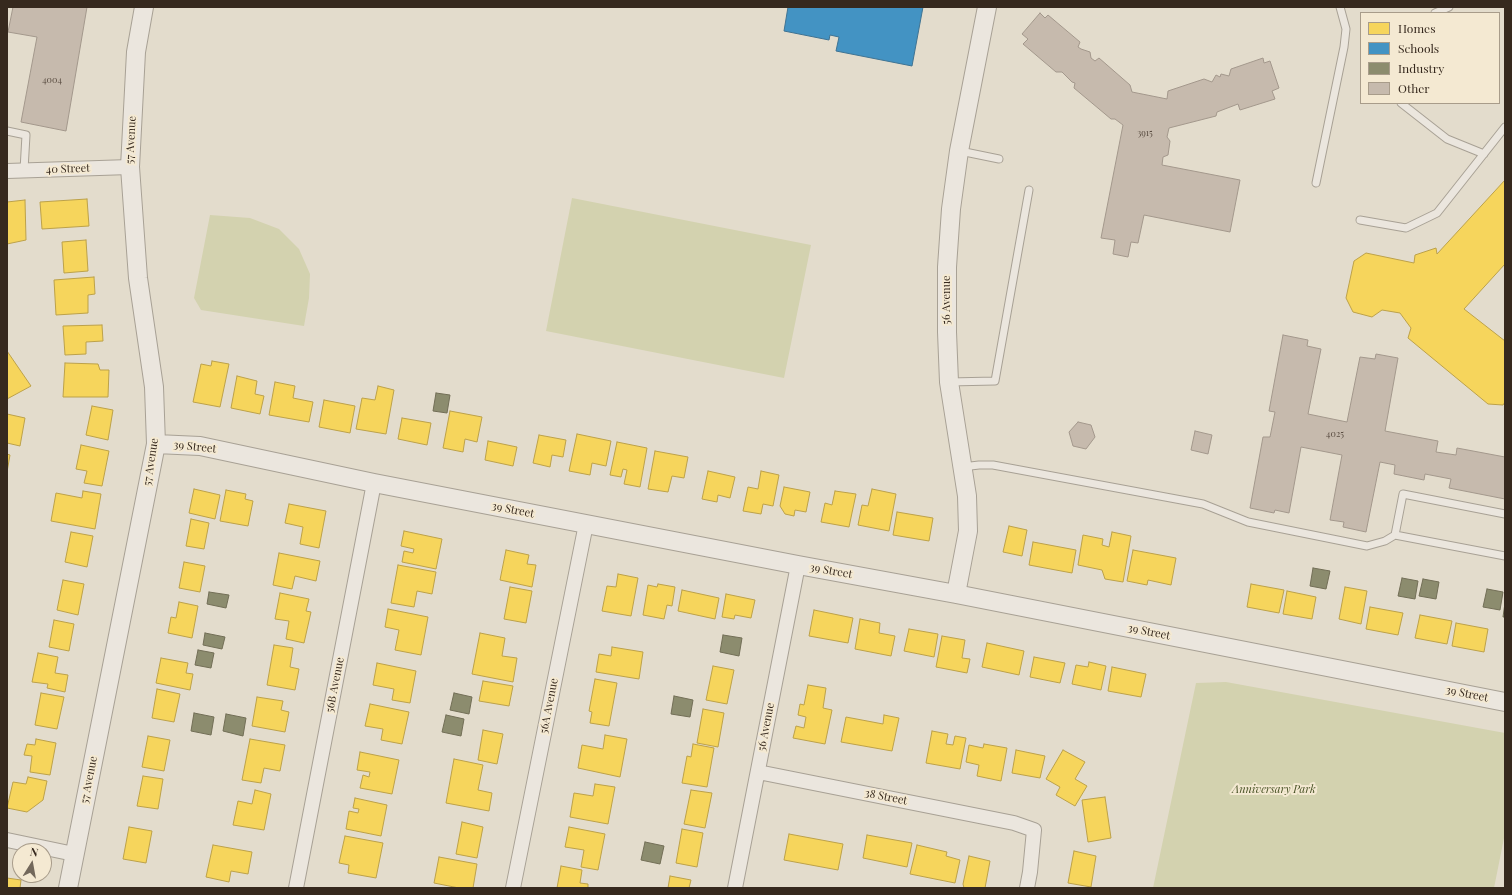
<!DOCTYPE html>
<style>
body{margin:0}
#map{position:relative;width:1512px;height:895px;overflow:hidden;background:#e3dccc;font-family:"Playfair Display",serif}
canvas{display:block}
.frame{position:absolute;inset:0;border:8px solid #36291e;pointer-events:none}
.legend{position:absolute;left:1360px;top:12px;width:140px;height:92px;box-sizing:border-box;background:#f4e9d2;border:1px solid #a89c8a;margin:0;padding:5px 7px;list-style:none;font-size:12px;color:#36291e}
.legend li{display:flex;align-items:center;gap:8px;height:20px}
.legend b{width:20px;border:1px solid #a89c8a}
.north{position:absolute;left:12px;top:843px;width:40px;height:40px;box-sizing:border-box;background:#f4e9d2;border:1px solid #a89c8a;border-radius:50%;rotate:11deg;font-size:11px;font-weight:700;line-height:16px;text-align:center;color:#36291e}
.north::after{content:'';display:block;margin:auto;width:14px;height:18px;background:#73685b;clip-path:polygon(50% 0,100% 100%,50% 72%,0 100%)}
</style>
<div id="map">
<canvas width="1512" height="895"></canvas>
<div class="frame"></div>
<ul class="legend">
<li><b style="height:11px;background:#f6d55c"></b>Homes</li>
<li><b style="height:11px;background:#4393c3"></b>Schools</li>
<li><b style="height:11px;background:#8c8c6e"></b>Industry</li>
<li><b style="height:11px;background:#c6baad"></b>Other</li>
</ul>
<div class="north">N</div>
</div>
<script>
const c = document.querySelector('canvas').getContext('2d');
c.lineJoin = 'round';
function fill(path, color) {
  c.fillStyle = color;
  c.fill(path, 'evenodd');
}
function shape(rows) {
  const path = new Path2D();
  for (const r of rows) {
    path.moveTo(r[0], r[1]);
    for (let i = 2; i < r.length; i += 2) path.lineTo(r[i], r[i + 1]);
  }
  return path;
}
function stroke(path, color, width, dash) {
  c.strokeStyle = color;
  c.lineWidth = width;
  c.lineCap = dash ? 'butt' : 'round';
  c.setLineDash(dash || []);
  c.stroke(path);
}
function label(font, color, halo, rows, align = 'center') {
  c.font = font + ' "Playfair Display",serif';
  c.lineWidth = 4;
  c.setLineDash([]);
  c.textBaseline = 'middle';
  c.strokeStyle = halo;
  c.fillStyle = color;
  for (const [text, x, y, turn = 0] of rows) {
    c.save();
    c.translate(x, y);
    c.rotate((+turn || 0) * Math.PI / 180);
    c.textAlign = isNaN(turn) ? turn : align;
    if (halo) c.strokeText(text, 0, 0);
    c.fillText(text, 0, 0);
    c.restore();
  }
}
const green = shape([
 [572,198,811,245,784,378,546,331],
 [210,215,250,218,279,229,299,249,310,274,309,298,304,326,201,310,194,298],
 [1226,682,1505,733,1505,833,1494,888,1153,888,1196,683]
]);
const homes = shape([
 [1505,180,1505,264,1464,309,1505,341,1505,402,1503,405,1488,404,1408,338,1411,328,1400,313,1382,310,1372,317,1353,312,1346,298,1354,261,1366,253,1414,263,1415,255,1436,248,1437,254,1505,180],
 [87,199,89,226,42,229,40,202,87,199],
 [25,200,26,240,7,244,7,202,25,200],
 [86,240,88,271,64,273,62,242,86,240],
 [94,277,95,294,88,295,88,313,56,315,54,280,94,277],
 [102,325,103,341,86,342,86,354,65,355,63,326,102,325],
 [7,351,31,386,7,399,7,351],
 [212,361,229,364,220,407,193,402,201,364,211,366,212,361],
 [65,363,98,364,100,370,109,370,108,397,63,397,65,363],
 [237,376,257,381,255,394,264,396,260,414,231,408,237,376],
 [275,382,295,386,293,398,313,402,309,422,269,415,275,382],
 [378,386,394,390,386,434,356,429,362,398,375,400,378,386],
 [324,400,355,406,350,433,319,427,324,400],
 [92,406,113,410,108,440,86,435,92,406],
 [450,411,482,417,477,442,465,439,463,452,443,448,450,411],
 [7,414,25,418,20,446,7,443,7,414],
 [402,418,431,423,427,445,398,439,402,418],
 [577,434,611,441,606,466,592,463,590,475,569,471,577,434],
 [539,435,566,440,563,457,552,455,550,467,533,463,539,435],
 [488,441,517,447,513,466,485,460,488,441],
 [617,442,647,448,640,487,624,484,627,470,623,469,621,477,610,475,617,442],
 [81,445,109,451,102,486,84,483,87,471,76,469,81,445],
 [655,451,688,457,684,478,672,476,668,492,648,489,655,451],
 [7,454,10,455,7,472,7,454],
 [708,471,735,477,730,498,718,495,717,502,702,499,708,471],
 [761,471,779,475,773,506,763,504,761,514,743,511,748,487,758,489,761,471],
 [784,487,810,492,806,512,795,510,794,516,785,514,780,506,784,487],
 [194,489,220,495,215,519,189,513,194,489],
 [872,489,896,494,889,531,858,525,862,505,868,506,872,489],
 [226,490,246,494,245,499,253,501,248,526,220,521,226,490],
 [83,491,101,494,95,529,51,521,56,493,82,498,83,491],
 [835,491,856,494,849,527,821,522,825,503,832,505,835,491],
 [289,504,326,511,319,548,300,544,303,527,285,523,289,504],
 [897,512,933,518,929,541,893,535,897,512],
 [191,519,209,523,204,549,186,546,191,519],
 [1009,526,1027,530,1022,556,1003,552,1009,526],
 [404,531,442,539,436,569,402,562,404,551,413,553,414,549,401,546,404,531],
 [71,532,93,536,87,567,65,562,71,532],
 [1112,532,1131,536,1123,582,1105,579,1102,570,1078,565,1083,535,1103,539,1102,545,1109,547,1112,532],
 [1033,542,1076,550,1072,573,1029,565,1033,542],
 [506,550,529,555,527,564,536,565,532,587,500,580,506,550],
 [1133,550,1176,558,1171,585,1148,580,1147,585,1127,581,1133,550],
 [279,553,320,561,316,581,295,576,292,589,273,585,279,553],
 [184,562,205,566,200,592,179,588,184,562],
 [398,565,436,572,432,594,417,591,414,607,391,603,398,565],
 [618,574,638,578,631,616,602,611,607,586,616,587,618,574],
 [63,580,84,584,78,615,57,610,63,580],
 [658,584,675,587,672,606,667,605,664,619,643,615,648,585,657,587,658,584],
 [1251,584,1284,590,1279,613,1247,607,1251,584],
 [510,587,532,591,526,623,504,619,510,587],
 [1345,587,1367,591,1361,624,1339,619,1345,587],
 [682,590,719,598,715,619,678,611,682,590],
 [1287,591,1316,597,1312,619,1283,614,1287,591],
 [280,593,309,599,306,611,311,612,304,643,286,639,289,621,275,619,280,593],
 [726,594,755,600,751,618,735,615,734,619,722,617,726,594],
 [179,602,198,606,192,638,168,633,171,617,176,618,179,602],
 [1370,607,1403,613,1398,635,1366,629,1370,607],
 [388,609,428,617,421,655,395,650,399,630,385,627,388,609],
 [814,610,853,618,848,643,809,636,814,610],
 [1420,615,1452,621,1447,644,1415,638,1420,615],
 [860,619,880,623,879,633,895,636,891,656,855,649,860,619],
 [54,620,74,624,69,651,49,647,54,620],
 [1456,623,1488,629,1484,652,1452,646,1456,623],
 [909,629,938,634,934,657,904,651,909,629],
 [480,633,505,638,502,656,517,658,513,682,472,674,480,633],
 [942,636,965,640,962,658,970,659,967,673,936,667,942,636],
 [987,643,1024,651,1019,675,982,667,987,643],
 [274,645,293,648,290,667,299,669,295,690,267,685,274,645],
 [612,647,643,652,639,679,596,672,599,654,611,656,612,647],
 [38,653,58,657,55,673,68,675,65,692,47,688,48,684,32,682,38,653],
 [1034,657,1065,663,1060,683,1030,677,1034,657],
 [161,658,188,663,186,673,193,674,190,690,156,683,161,658],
 [1089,662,1106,666,1101,690,1072,684,1076,665,1088,667,1089,662],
 [377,663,416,671,410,703,392,700,394,689,373,685,377,663],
 [713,666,734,670,727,704,706,700,713,666],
 [1112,667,1146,674,1141,697,1108,691,1112,667],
 [595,679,617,683,609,726,590,723,592,712,589,711,595,679],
 [483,681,513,686,509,706,479,701,483,681],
 [808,685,826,688,823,708,832,710,825,744,793,738,796,726,804,728,806,717,798,715,800,704,804,705,808,685],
 [157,689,180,694,174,722,152,718,157,689],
 [41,693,64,697,57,729,35,725,41,693],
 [257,697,283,701,281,710,289,712,285,732,252,726,257,697],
 [370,704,409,712,402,744,381,740,383,729,365,726,370,704],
 [703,709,724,713,718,747,697,743,703,709],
 [884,715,899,718,892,751,841,742,846,717,883,724,884,715],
 [483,730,503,734,497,764,478,760,483,730],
 [932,731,948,734,946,744,953,745,955,736,966,738,960,769,926,763,932,731],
 [605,735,627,739,620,777,578,768,582,745,603,749,605,735],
 [148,736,170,740,164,771,142,767,148,736],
 [36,739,56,743,50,775,30,772,32,756,24,755,27,744,35,745,36,739],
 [250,739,285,745,280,771,264,768,261,783,242,780,250,739],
 [693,744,714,748,707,787,682,783,687,756,691,757,693,744],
 [984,744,1007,748,1001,781,977,776,979,765,966,762,969,745,983,748,984,744],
 [1016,750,1045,756,1040,778,1012,773,1016,750],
 [1063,750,1085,762,1075,779,1087,786,1075,806,1056,795,1060,787,1046,779,1063,750],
 [360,752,399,760,392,794,360,788,363,775,369,777,370,772,357,770,360,752],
 [454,759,483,765,478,790,492,793,489,811,446,803,454,759],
 [143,776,163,779,158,809,137,806,143,776],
 [28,777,47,781,43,800,27,812,7,808,13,782,26,784,28,777],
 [595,784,615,787,608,824,570,817,574,793,593,796,595,784],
 [255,790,271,794,264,830,233,825,238,801,252,804,255,790],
 [691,790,712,793,705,828,684,824,691,790],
 [1105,797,1111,838,1088,842,1082,800,1105,797],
 [355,798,387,805,381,836,346,829,349,811,358,813,359,809,353,808,355,798],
 [462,822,483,827,477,858,456,854,462,822],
 [129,827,152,831,146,863,123,859,129,827],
 [569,827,605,834,598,870,581,867,584,850,565,847,569,827],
 [682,829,703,833,697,867,676,863,682,829],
 [789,834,843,844,838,870,784,860,789,834],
 [867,835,912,843,907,867,863,858,867,835],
 [345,836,383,843,376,878,348,873,349,865,339,863,345,836],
 [213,845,252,852,248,874,231,871,229,882,206,877,213,845],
 [917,845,947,852,946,856,960,860,955,883,910,874,917,845],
 [1074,851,1096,856,1091,887,1068,883,1074,851],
 [969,856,990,861,985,888,964,888,963,884,969,856],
 [439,857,477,864,473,888,459,888,434,883,439,857],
 [561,866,582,870,580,883,588,884,588,888,557,888,561,866],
 [670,876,691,880,689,888,668,888,670,876],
 [7,878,21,880,20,888,7,888,7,878]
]);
const schools = shape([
 [788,7,923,7,912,66,836,51,839,37,830,35,829,40,784,31,788,7]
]);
const industry = shape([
 [436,393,450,395,447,413,433,411,436,393],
 [1313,568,1330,571,1326,589,1310,586,1313,568],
 [1402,578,1418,581,1415,599,1398,596,1402,578],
 [1423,579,1439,582,1436,599,1419,596,1423,579],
 [1487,589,1503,592,1500,610,1483,607,1487,589],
 [209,592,229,595,226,608,207,604,209,592],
 [1505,603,1505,617,1503,617,1505,603],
 [205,633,225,637,222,649,203,645,205,633],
 [723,635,742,638,739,656,720,652,723,635],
 [198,650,214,653,211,668,195,665,198,650],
 [454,693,472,697,469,714,450,710,454,693],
 [674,696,693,700,690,717,671,714,674,696],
 [194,713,214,717,211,735,191,731,194,713],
 [226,714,246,718,243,736,223,731,226,714],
 [446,715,464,719,461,736,442,732,446,715],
 [645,842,664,846,660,864,641,860,645,842]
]);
const building = shape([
 [13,7,87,7,66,131,21,122,37,37,8,32,13,7],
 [1040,13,1045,18,1048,15,1080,42,1078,47,1081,49,1090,52,1091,58,1095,61,1099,58,1130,85,1132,92,1167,99,1168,91,1204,79,1212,82,1216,75,1220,77,1221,74,1229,76,1231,69,1263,58,1264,63,1270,61,1279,88,1272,91,1275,99,1240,110,1238,104,1217,112,1216,116,1169,128,1167,137,1170,141,1168,155,1163,157,1162,165,1240,180,1230,232,1144,215,1138,243,1131,242,1128,257,1113,254,1115,240,1101,238,1123,125,1115,119,1111,119,1074,88,1075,83,1072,82,1062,72,1056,72,1023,44,1028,39,1022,34,1040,13],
 [1283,335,1308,340,1307,346,1321,349,1308,414,1347,422,1360,357,1375,359,1376,354,1398,358,1385,431,1438,441,1436,452,1456,455,1457,448,1505,457,1505,499,1449,488,1451,479,1425,474,1424,480,1394,474,1395,465,1380,462,1366,532,1343,527,1344,522,1330,520,1342,455,1301,447,1289,513,1275,510,1274,513,1250,508,1263,437,1270,437,1275,412,1269,411,1283,335],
 [1078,422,1091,425,1095,437,1086,449,1073,446,1069,432,1078,422],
 [1195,431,1212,435,1208,454,1191,450,1195,431]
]);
const service = shape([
 [1435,13,1449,7],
 [1401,103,1447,139,1484,154],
 [7,131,26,135,24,170],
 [960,151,999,159],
 [1316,183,1344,47,1346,29,1340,7],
 [1360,220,1406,228,1437,213,1505,127],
 [949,382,995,381,1029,190],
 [962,467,979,465,993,465,1203,504,1248,522,1367,546,1385,541,1395,535,1505,556],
 [1395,535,1403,494,1505,514]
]);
const minor = shape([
 [7,171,130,167],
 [758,772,1014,823,1034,830,1030,872,1027,888],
 [7,840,74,854],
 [296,888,374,483],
 [513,888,586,524],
 [735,888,798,565]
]);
const tertiary = shape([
 [156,444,200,446,374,483,798,565,956,594,1505,702],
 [956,594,968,531,967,496,949,382,947,332,947,267,951,209,959,151,987,7],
 [68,888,156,444,154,387,138,278,130,167,136,52,144,7]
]);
const numberNames = [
 ["4004",52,80],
 ["3915",1145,133],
 ["4025",1335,434]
];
const streetNames = [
 ["57 Avenue",131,140,-87],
 ["40 Street",68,169,-2],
 ["56 Avenue",947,300,-90],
 ["39 Street",195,447,6],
 ["57 Avenue",151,462,-81],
 ["39 Street",513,510,11],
 ["39 Street",831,571,10],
 ["39 Street",1149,632,11],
 ["56B Avenue",335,685,-79],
 ["39 Street",1467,694,11],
 ["56A Avenue",549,706,-79],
 ["56 Avenue",766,727,-79],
 ["57 Avenue",89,780,-79],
 ["38 Street",886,797,11]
];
const parkNames = [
 ["Anniversary Park",1274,790]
];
fill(green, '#d3d2af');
fill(homes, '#f6d55c');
stroke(homes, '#bca149', 1);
fill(schools, '#4393c3');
stroke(schools, '#3f7392', 1);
fill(industry, '#8c8c6e');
stroke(industry, '#726e56', 1);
fill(building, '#c6baad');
stroke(building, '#a3988c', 1);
stroke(service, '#a8a195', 9);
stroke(minor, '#a8a195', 16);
stroke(tertiary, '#a8a195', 20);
stroke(service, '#ebe6de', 7);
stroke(minor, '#ebe6de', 14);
stroke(tertiary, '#ebe6de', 18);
label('9px', '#5a4d42', null, numberNames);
label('11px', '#36291e', '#f4e9d2', streetNames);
label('italic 11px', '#485225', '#f4e9d2', parkNames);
</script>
